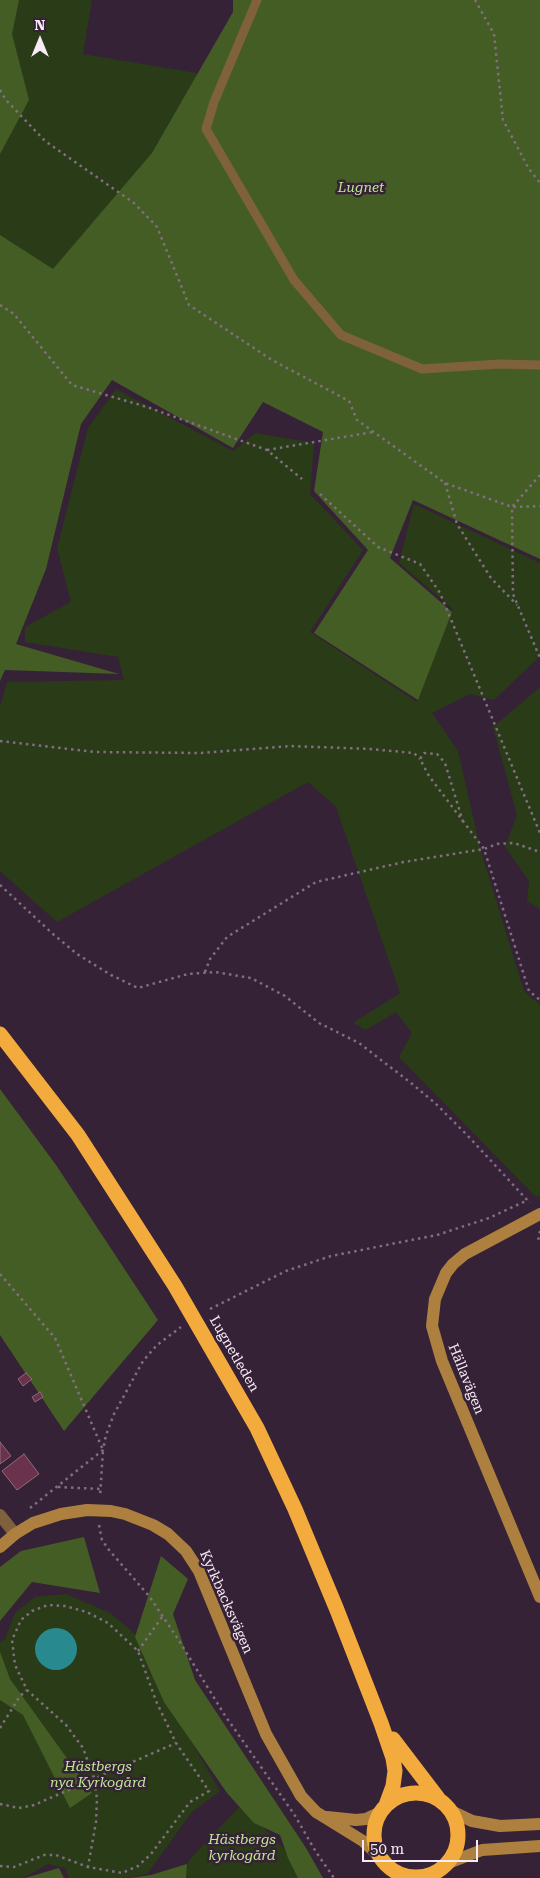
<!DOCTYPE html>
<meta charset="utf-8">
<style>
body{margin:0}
#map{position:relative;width:540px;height:1878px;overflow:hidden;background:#362236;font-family:"Roboto Serif",serif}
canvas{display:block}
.north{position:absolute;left:15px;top:15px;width:50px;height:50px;-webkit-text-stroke:4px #362236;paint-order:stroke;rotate:0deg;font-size:14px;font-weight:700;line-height:20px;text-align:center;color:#f8ebf8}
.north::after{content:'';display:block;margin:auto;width:18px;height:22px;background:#f8ebf8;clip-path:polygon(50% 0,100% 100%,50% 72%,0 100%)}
.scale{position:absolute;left:362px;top:1840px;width:116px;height:22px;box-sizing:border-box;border:2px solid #f8ebf8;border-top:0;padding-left:6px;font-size:15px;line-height:18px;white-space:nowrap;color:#f8ebf8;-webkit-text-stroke:4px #362236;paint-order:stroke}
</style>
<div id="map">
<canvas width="540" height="1878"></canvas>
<div class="north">N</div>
<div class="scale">50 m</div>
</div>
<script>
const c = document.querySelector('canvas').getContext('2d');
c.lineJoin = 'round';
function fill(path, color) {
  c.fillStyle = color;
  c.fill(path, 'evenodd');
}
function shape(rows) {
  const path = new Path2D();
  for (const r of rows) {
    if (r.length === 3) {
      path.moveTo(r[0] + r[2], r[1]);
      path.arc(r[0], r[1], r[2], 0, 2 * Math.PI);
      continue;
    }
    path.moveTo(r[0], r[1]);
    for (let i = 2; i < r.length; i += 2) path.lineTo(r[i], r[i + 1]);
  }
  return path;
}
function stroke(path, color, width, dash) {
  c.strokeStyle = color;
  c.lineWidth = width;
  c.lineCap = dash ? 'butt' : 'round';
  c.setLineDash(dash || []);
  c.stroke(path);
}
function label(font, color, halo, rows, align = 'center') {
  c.font = font + ' "Roboto Serif",serif';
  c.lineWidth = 5;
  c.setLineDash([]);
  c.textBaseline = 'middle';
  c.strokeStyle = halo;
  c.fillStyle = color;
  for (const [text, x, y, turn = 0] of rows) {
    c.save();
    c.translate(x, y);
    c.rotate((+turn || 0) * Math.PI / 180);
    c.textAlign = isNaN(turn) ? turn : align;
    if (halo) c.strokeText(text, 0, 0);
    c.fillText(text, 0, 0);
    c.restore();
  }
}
const green = shape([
 [0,0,92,0,83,54,220,77,540,0,452,400,0,254],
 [116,389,233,451,255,433,314,443,310,494,363,550,310,632,417,702,453,609,399,563,414,504,540,563,540,656,494,700,470,694,432,713,458,751,481,851,524,991,540,1005,540,1195,536,1197,399,1057,412,1033,396,1012,366,1030,353,1023,400,993,336,807,308,782,57,922,0,871,0,707,7,682,124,680,118,657,25,642,25,627,71,602,57,548,88,428],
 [540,687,540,909,527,901,529,881,505,847,517,815,493,727],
 [66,1594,110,1613,148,1645,167,1699,220,1791,192,1812,147,1874,127,1878,69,1878,65,1868,48,1864,23,1878,0,1878,0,1642,5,1639,15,1613,35,1597],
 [242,1804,294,1860,305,1878,181,1878,190,1859]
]);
const forest = shape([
 [0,0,19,0,12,34,29,100,0,154],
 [233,0,540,0,540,559,413,500,390,558,452,612,418,700,314,633,368,550,314,491,323,432,263,402,233,448,112,380,81,424,46,569,16,644,119,674,5,670,0,681,0,235,53,269,152,153,233,12],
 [0,1089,56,1165,158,1320,64,1431,0,1335],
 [84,1537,100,1593,32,1582,0,1621,0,1567,21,1551],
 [161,1556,188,1579,173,1614,195,1680,306,1848,323,1878,298,1878,288,1858,280,1835,254,1823,227,1793,164,1702,135,1637],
 [0,1652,10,1679,92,1793,70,1808,23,1715,0,1700],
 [187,1864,186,1878,130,1878,151,1875],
 [59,1868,64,1878,25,1878]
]);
const water = shape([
 [56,1649,21]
]);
const building = shape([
 [26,1373,32,1379,23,1386,18,1379,26,1373],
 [40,1392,43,1397,35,1402,32,1397,40,1392],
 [0,1442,11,1456,0,1464,0,1442],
 [24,1454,39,1474,17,1490,2,1471,24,1454]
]);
const path = shape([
 [475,0,494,34,503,120,529,169,540,183],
 [0,90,6,100,45,141,134,203,157,227,189,305,272,360,349,401,357,420,445,483,512,507,540,506],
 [0,305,14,314,72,385,147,407,267,450,302,479],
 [267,450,373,432],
 [540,475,512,507,513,594,540,658],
 [445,483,457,524,491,578,517,605],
 [320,494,378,547,420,564,440,593,540,833],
 [0,741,95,752,201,753,290,746,370,749,414,753,420,759],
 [463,822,445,763,437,754,424,753,420,759,429,776,484,849,529,991,540,1000],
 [0,885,53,934,77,954,111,975,138,988,188,974,215,972,251,978,285,996,319,1023,359,1043,411,1083,435,1103,468,1136,530,1203],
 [205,972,210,959,227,937,316,882,404,862,484,849,497,844,514,843,540,852],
 [540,1231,538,1241,540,1243],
 [0,1274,55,1338,103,1450,100,1497],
 [210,1309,286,1271,331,1256,437,1235,489,1218,528,1200],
 [58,1487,101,1489],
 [30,1508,103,1450,106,1435,114,1414,143,1361,157,1345,181,1327],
 [99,1525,102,1540,109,1550,149,1596,178,1639,224,1714,294,1814,316,1852,334,1878],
 [138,1651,162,1617],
 [0,1728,20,1696,27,1690],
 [0,1804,19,1808,34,1805,176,1743],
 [0,1866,14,1867,44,1855,56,1855,88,1867,122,1873,138,1866,151,1854,190,1802,209,1791,176,1743,156,1701,138,1651,108,1623,87,1612,65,1606,48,1605,32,1611,21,1620,12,1640,15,1665,27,1690,66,1725,83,1748,94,1778,97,1799,96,1822,88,1867]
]);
const lane = shape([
 [257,0,214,102,206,129,294,280,341,335,422,369,500,364,540,365]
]);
const street = shape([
 [0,1515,15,1534]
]);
const secondary = shape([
 [540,1214,465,1254,453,1264,446,1273,435,1299,432,1326,442,1361,540,1597],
 [0,1547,15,1534,33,1523,61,1514,87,1510,111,1511,125,1514,153,1525,168,1534,186,1551,199,1571,266,1734,301,1796,316,1812,363,1841,381,1858],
 [451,1811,472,1821,500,1826,540,1824],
 [327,1817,356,1820,366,1819,381,1812],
 [446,1864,482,1850,540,1846]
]);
const highway = shape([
 [0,1034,78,1135,175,1286,257,1428,295,1509,337,1610,381,1723,393,1758,395,1771,393,1786,386,1805],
 [393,1739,438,1798],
 [416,1835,42]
]);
const parkNames = [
 ["Lugnet",361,188],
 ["Hästbergs",98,1767],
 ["nya Kyrkogård",98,1783],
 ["Hästbergs",242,1840],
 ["kyrkogård",242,1856]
];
const streetNames = [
 ["Lugnetleden",234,1354,60],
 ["Hällavägen",466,1379,68],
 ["Kyrkbacksvägen",226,1602,66]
];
fill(green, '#2a3b17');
fill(forest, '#445d25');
fill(water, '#288a8e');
fill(building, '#6b324e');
stroke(building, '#8d6d7a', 1);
stroke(path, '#816f81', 2.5, [2.5, 4]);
stroke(lane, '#7f623b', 9);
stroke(street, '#7f623b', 12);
stroke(secondary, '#ae803f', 12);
stroke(highway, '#f4ab3d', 15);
label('italic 14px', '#bfe794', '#362236', parkNames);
label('14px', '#f8ebf8', '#362236', streetNames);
</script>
